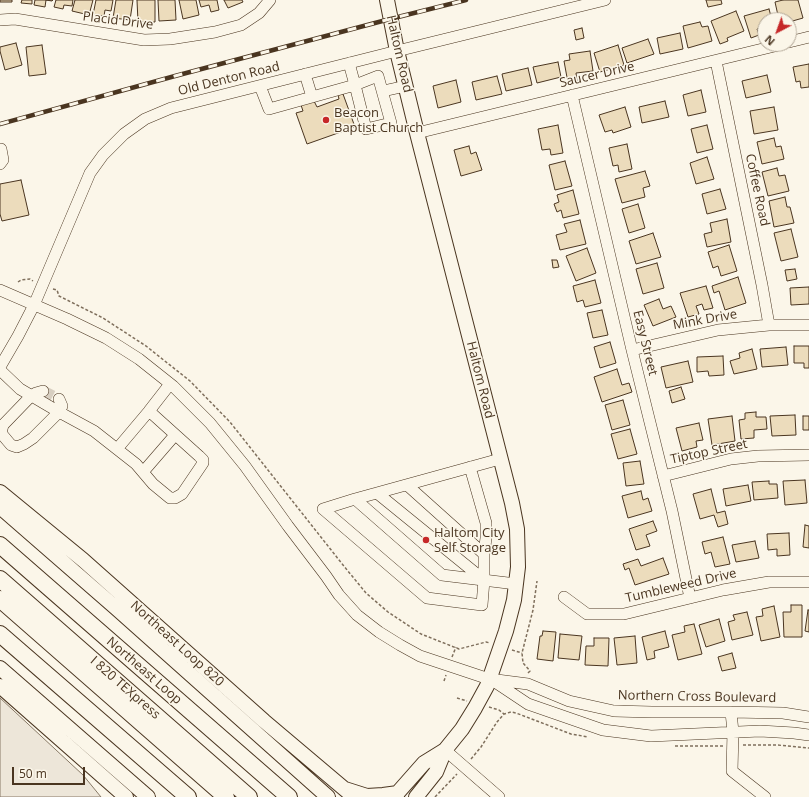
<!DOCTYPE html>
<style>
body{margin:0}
#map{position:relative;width:809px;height:797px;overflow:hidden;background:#fbf6e9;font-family:"Open Sans",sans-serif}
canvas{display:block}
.north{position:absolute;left:757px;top:12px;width:40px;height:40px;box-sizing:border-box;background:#fbf6e9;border:1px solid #b4a999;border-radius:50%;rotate:221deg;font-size:11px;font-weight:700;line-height:16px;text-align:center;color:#4a3520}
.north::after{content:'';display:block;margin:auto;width:14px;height:18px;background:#c62828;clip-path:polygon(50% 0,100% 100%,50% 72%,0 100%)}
.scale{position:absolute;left:12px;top:767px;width:73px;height:18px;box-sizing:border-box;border:2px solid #4a3520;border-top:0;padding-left:5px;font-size:12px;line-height:14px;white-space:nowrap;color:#4a3520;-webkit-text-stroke:3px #fbf6e9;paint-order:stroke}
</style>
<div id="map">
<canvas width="809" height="797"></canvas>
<div class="north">N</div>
<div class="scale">50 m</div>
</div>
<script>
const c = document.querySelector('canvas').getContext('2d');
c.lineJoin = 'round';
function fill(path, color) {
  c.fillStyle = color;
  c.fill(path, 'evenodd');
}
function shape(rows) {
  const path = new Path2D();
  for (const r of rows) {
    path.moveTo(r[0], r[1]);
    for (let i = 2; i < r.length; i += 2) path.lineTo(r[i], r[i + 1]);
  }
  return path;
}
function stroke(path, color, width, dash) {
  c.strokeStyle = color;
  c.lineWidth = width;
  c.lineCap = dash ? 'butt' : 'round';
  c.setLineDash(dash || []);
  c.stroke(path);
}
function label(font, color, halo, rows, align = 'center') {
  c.font = font + ' "Open Sans",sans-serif';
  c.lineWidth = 3;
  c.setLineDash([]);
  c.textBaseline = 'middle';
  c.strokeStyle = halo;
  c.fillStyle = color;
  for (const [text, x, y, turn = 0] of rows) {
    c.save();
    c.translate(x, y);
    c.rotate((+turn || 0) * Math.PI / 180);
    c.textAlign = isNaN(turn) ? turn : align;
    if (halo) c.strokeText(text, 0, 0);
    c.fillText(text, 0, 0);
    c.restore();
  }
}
const green = shape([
 [0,698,83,775,101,797,0,797,0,698]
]);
const building = shape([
 [0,0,12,0,12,2,0,2,0,0],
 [22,0,32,0,32,4,21,3,22,0],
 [35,0,53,0,52,1,46,0,45,7,34,5,35,0],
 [56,0,73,0,72,6,64,5,63,9,54,7,56,0],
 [75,0,93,0,89,15,72,11,75,0],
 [96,0,113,0,111,11,105,10,104,16,93,15,96,0],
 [116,0,133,0,130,20,113,18,116,0],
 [137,0,155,0,155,22,138,22,137,0],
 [158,0,175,0,176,20,159,21,158,0],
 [179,0,196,0,199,15,183,19,179,0],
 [199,0,217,0,219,10,211,12,209,5,201,7,199,0],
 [224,0,242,0,243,2,228,8,224,0],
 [706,0,721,0,722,4,708,7,706,0],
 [783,0,798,0,803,18,789,22,789,20,779,20,775,2,783,0],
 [769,9,772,20,765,20,765,27,757,29,759,35,751,38,744,16,769,9],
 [736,11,744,31,727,38,728,41,720,44,711,21,736,11],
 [700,22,702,27,708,26,712,41,688,48,683,26,700,22],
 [582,28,584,38,576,40,574,30,582,28],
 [680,33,683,49,660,54,657,38,680,33],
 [648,39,654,54,627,63,622,48,648,39],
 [16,43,22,65,5,70,0,51,0,47,16,43],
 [42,45,46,74,29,76,26,47,42,45],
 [618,45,624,65,600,72,594,53,618,45],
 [590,51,593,71,576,73,577,81,568,83,564,61,570,60,569,54,590,51],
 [558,62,561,77,537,83,533,67,558,62],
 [809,64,809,87,801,88,800,81,796,82,793,67,809,64],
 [528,68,532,85,506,91,502,74,528,68],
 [767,75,771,92,746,98,742,81,767,75],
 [497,76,502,94,476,100,472,82,497,76],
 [456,80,461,102,438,108,433,86,456,80],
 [701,90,706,112,688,116,683,95,701,90],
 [343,94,355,127,307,144,296,113,303,111,301,105,314,101,317,107,339,99,338,95,343,94],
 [665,101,669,117,642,123,639,107,665,101],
 [625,107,631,127,613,133,612,130,605,132,599,115,625,107],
 [774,107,778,130,754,134,750,111,774,107],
 [558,125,563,153,551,155,550,149,542,150,538,129,558,125],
 [707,125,713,149,697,153,691,129,707,125],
 [774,138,776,147,781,146,784,159,762,164,757,142,774,138],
 [627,144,632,169,619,172,618,165,613,166,609,148,627,144],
 [469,146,471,154,476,152,482,170,461,176,454,150,469,146],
 [707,157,714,179,696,184,690,163,707,157],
 [565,161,572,186,555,190,549,165,565,161],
 [777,168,779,176,785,175,789,191,768,196,762,172,777,168],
 [645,171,650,186,643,188,645,197,622,203,615,179,645,171],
 [21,180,29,215,2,221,0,214,0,184,21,180],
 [720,189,726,209,707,214,702,194,720,189],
 [573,190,579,214,563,218,561,210,557,212,554,204,559,202,557,195,573,190],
 [785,197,787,207,790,207,794,223,774,227,769,201,785,197],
 [638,204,645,228,629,233,622,209,638,204],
 [727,219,731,242,707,247,704,234,712,232,710,223,727,219],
 [580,220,586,244,560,250,556,235,567,232,564,224,580,220],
 [791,229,798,257,781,261,774,233,791,229],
 [653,233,661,257,636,264,629,241,653,233],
 [729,245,737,271,721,276,718,266,713,268,708,252,729,245],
 [587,248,596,273,576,281,566,256,587,248],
 [552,260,557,260,559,267,553,268,552,260],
 [657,263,664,288,643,294,636,269,657,263],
 [795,269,797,279,787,281,785,270,795,269],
 [738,277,746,303,725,310,719,291,714,293,712,286,738,277],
 [595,280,601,303,585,307,583,300,577,302,573,286,595,280],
 [706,286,713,308,704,310,702,304,696,306,699,314,688,317,680,293,706,286],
 [809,287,809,304,791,305,790,288,809,287],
 [659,299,663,309,671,306,676,317,653,326,644,305,659,299],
 [602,310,608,335,593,338,587,313,602,310],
 [610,342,616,363,600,368,594,347,610,342],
 [794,346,809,346,809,368,804,368,804,363,794,363,794,346],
 [786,347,788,365,762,367,760,349,786,347],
 [752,349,757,369,734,374,730,361,740,358,739,353,752,349],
 [723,356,724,375,709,376,708,371,697,372,697,357,723,356],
 [688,361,693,382,666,388,661,367,688,361],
 [617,369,622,385,629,383,632,392,602,402,594,377,617,369],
 [681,387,685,399,672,403,669,391,681,387],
 [623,400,630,425,612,430,605,405,623,400],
 [756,412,756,417,766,417,767,429,754,430,754,438,741,439,739,420,745,419,745,413,756,412],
 [795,415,796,435,772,436,770,416,795,415],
 [732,416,735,441,712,445,708,419,732,416],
 [803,416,809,416,809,430,803,430,803,416],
 [699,423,703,440,696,441,697,447,682,451,676,428,699,423],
 [630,429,637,454,618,459,611,434,630,429],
 [640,461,644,484,626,486,623,463,640,461],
 [805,480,807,503,785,505,783,481,805,480],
 [769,481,769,484,777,484,778,498,754,500,752,482,769,481],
 [748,485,751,501,726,506,723,489,748,485],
 [711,489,717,513,725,511,728,524,718,527,714,515,700,519,693,494,711,489],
 [641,491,643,500,648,498,652,511,628,518,622,496,641,491],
 [653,521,657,531,646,535,650,546,636,550,629,529,653,521],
 [805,525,809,526,809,548,803,547,805,525],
 [789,533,790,555,777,556,777,549,768,550,767,534,789,533],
 [723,537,730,564,715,567,711,552,705,554,702,542,723,537],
 [755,541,759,558,736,562,732,545,755,541],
 [663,558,669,574,635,585,629,568,625,570,623,564,638,559,641,566,663,558],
 [791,605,802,605,802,637,784,637,783,612,791,612,791,605],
 [774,606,780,637,761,641,756,617,763,616,762,609,774,606],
 [808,610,809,610,809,632,805,631,808,610],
 [747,612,753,635,732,640,728,622,735,620,733,615,747,612],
 [719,619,725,641,706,647,699,625,719,619],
 [694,624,702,654,678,660,672,635,685,632,684,626,694,624],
 [543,631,556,632,553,661,537,659,540,636,542,636,543,631],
 [665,631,669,647,654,651,655,658,647,660,642,637,665,631],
 [560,634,582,636,579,660,558,658,560,634],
 [635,636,637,663,617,665,614,638,635,636],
 [594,638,609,638,608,666,585,665,586,646,594,646,594,638],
 [732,653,736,668,722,671,718,657,732,653]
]);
const minorTunnel = shape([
 [43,391,59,399]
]);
const path = shape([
 [18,282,21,280,30,279,33,281],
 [53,289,57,290,59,296,103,318,146,346,190,381,230,422,343,565,366,593,388,612,421,634,459,649,486,642,490,643],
 [512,650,522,653],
 [452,657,456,647],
 [528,673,530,671,523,663,522,653,533,610,537,581],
 [444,681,446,675],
 [457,698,467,701],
 [489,707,499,710,504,714],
 [743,745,777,745,809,748],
 [675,746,723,746],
 [471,759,481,747,497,722,504,714,511,712,516,713,571,734,588,737],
 [435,797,457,774]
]);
const minor = shape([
 [0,20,15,19,144,40,170,39,215,32,241,25,259,13,270,0],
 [789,42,809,37],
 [716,61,762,285,769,325],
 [260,86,269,109,312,97,305,74],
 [383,91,406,86],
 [572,95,632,350,672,511,690,598],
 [312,97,355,85,378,76,391,123,366,129,355,85,349,63],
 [417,133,783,44],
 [0,164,3,160,1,149],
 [0,290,67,319,106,338,139,359,173,386,210,423,245,466,288,526,326,576,339,595,357,615,379,632,400,645,420,656,489,679,528,684,569,701,614,711,652,712,731,712,783,713,809,717],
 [632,350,718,330,769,325,809,325],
 [0,367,18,336,34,305,90,173,103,155,124,134,145,119,171,108,397,51,605,0],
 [0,370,20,389,59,412,94,431,136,464,153,484,170,498,175,498,182,494,203,463,203,460,199,456,149,411,117,449],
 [43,391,36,393,31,396,3,425,1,433,11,445,17,447,24,444,33,438,59,412,62,406,59,399],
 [149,411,170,384],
 [500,459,355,499,442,575,516,584],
 [143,472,175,435],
 [663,476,731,459,758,456,809,455],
 [407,485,484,554],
 [377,493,484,580],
 [355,499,323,509,427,598,482,605,484,580,484,554,486,538,486,523,470,467],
 [564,597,587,614,624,614,723,590,769,582,809,582],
 [492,680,528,704,603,730,651,736,760,731,794,733,809,735],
 [731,712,733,732,732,771,765,797],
 [445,750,499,797]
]);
const major = shape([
 [387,0,397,51,417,133,512,503,517,529,518,567,514,600,506,631,487,686,475,708,462,729,445,750,424,763,394,797],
 [0,492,83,560,264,721,354,797],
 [0,507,116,608,328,797],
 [0,668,148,797],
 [0,686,126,797],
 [345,789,367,796,383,795,398,793],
 [416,797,436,772,445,750]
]);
const highway = shape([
 [0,545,289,797],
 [0,579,249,797],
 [0,599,226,797],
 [0,634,188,797]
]);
const rail = shape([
 [0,124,175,76,390,19,466,0]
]);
const markers = [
 [326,120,4,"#c62828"],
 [426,540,4,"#c62828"]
];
const streetNames = [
 ["Placid Drive",118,21,7],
 ["Haltom Road",399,54,77],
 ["Saucer Drive",597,75,-13],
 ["Old Denton Road",229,79,-14],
 ["Coffee Road",757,190,78],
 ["Mink Drive",705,320,-10],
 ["Easy Street",645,343,76],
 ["Haltom Road",480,380,76],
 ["Tiptop Street",709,452,-12],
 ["Tumbleweed Drive",681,586,-13],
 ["Northeast Loop 820",177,644,42],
 ["Northeast Loop",144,671,41],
 ["I 820 TEXpress",125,688,41],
 ["Northern Cross Boulevard",697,697,1]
];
const poiNames = [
 ["Beacon",334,113],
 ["Baptist Church",334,128],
 ["Haltom City",434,533],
 ["Self Storage",434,548]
];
fill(green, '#ede6d9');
stroke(green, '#887966', 1);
fill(building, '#ecdcbc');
stroke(building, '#4a3520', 1);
stroke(minorTunnel, '#d8cfc1', 11, [11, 5.5]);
stroke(minor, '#4a3520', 12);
stroke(major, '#4a3520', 16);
stroke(highway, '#4a3520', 18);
stroke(path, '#7f6f5c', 1.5, [3, 2]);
stroke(minor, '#fbf6e9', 11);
stroke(major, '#fbf6e9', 14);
stroke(highway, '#fbf6e9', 16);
stroke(rail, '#4a3520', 4.5);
stroke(rail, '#fbf6e9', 3, [9]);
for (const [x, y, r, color] of markers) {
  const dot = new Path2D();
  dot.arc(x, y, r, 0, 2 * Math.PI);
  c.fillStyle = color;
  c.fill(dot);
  stroke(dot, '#fbf6e9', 1.5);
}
label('13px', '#4a3520', '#fbf6e9', streetNames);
label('13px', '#4a3520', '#fbf6e9', poiNames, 'left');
</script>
